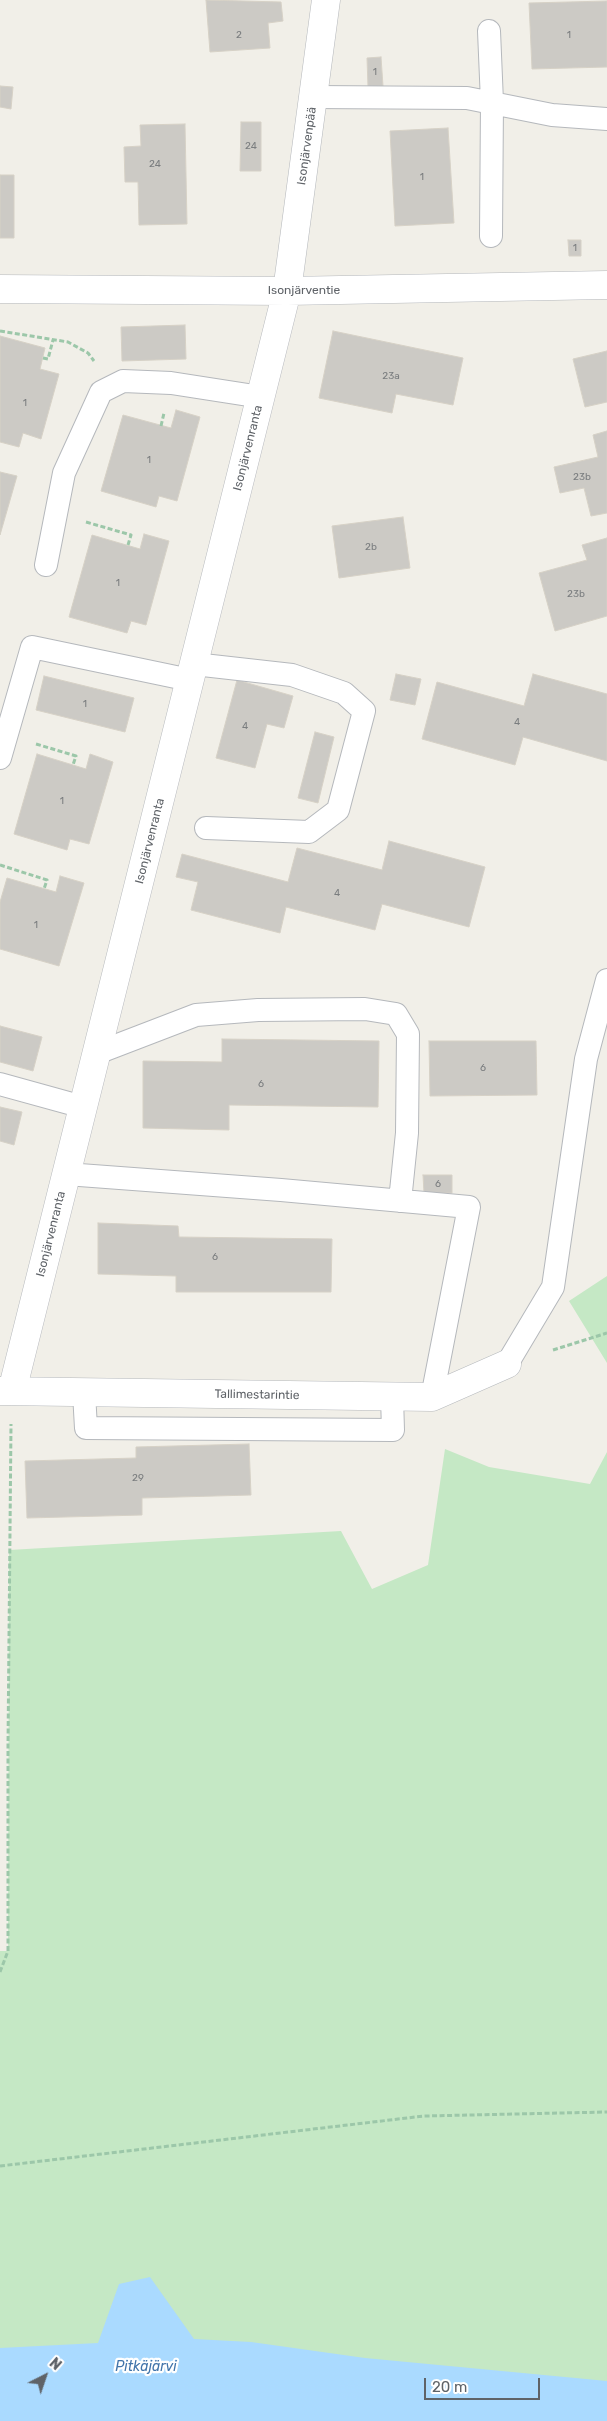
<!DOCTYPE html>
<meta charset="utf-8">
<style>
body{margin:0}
#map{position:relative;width:607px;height:2421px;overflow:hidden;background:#f1efe8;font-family:Rubik,sans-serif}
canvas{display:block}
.north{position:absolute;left:20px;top:2351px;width:50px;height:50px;-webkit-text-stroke:4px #fff;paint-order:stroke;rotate:41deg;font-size:14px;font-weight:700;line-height:20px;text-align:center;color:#5f6368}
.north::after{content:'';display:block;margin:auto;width:18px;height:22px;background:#5f6368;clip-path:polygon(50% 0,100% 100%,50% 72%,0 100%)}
.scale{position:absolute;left:424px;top:2378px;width:116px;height:22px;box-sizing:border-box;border:2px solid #5f6368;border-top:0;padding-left:6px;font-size:15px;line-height:18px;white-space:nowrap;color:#5f6368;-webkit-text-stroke:4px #fff;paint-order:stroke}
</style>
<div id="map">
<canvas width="607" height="2421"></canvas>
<div class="north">N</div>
<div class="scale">20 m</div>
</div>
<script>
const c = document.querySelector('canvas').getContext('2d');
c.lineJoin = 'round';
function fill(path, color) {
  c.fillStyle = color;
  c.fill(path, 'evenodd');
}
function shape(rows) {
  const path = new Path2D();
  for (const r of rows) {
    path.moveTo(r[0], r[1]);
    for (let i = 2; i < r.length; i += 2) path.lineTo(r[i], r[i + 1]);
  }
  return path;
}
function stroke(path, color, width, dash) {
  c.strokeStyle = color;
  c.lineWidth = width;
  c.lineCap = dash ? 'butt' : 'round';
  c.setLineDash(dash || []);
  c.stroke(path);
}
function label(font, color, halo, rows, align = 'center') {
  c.font = font + ' Rubik,sans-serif';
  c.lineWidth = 4.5;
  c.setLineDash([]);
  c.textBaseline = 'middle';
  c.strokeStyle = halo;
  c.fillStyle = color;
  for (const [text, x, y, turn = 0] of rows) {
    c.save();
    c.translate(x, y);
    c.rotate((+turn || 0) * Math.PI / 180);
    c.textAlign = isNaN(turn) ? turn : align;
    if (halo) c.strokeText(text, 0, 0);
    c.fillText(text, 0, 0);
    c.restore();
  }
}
const green = shape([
 [607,1276,607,1363,569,1301],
 [445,1449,489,1467,590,1484,607,1452,607,2421,0,2421,0,1951,8,1951,9,1550,341,1531,372,1589,428,1565]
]);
const water = shape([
 [150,2277,194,2339,251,2342,365,2358,607,2381,607,2421,0,2421,0,2348,98,2343,119,2284]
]);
const building = shape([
 [206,0,281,2,283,21,268,23,270,48,210,52,206,0],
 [607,1,607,67,532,69,529,3,607,1],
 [381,57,383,86,368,87,367,58,381,57],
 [0,86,13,87,11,109,0,107,0,86],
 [241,122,261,122,261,171,240,171,241,122],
 [185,124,187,224,139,225,138,182,125,182,124,147,141,146,140,125,185,124],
 [448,128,454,223,395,226,390,131,448,128],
 [0,175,14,175,14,238,0,238,0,175],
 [568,240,581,240,581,256,569,256,568,240],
 [185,325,186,359,122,361,121,327,185,325],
 [333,331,463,358,453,405,396,394,392,413,319,398,333,331],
 [0,336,45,348,40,369,59,374,41,439,23,433,19,447,0,442,0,336],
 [607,351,607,402,585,407,573,359,607,351],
 [176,410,200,417,177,501,159,496,156,507,101,491,123,415,171,428,176,410],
 [607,431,607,513,591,516,584,488,560,493,554,467,598,457,593,435,607,431],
 [0,472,17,476,0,535,0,472],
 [403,517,410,568,339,578,332,526,403,517],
 [144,534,169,541,146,625,131,621,127,633,69,617,92,535,140,549,144,534],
 [607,538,607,616,555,631,539,573,587,560,582,545,607,538],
 [396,674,421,679,415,705,390,700,396,674],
 [533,674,607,694,607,761,523,737,515,765,422,739,437,682,524,706,533,674],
 [44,676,134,698,125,732,36,710,44,676],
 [237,680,293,696,284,728,267,724,255,768,216,758,237,680],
 [315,732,334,737,318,803,298,798,315,732],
 [37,754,86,769,90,754,113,762,89,844,70,839,67,850,14,834,37,754],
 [389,841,485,867,469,927,382,904,375,930,286,907,280,933,191,910,198,882,176,877,182,854,288,882,297,848,382,870,389,841],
 [60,876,84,883,59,966,0,949,0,902,7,878,56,892,60,876],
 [0,1026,42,1037,33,1071,0,1062,0,1026],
 [222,1039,379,1041,378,1107,229,1105,229,1130,143,1128,143,1061,222,1062,222,1039],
 [429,1041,536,1041,537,1095,430,1096,429,1041],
 [0,1107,22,1112,14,1145,0,1141,0,1107],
 [423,1175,452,1175,452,1193,424,1193,423,1175],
 [98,1223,178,1226,179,1237,332,1239,331,1292,176,1292,176,1276,98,1274,98,1223],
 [249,1444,251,1495,142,1498,142,1515,27,1518,25,1461,136,1458,136,1447,249,1444]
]);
const path = shape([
 [0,331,68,342,88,353,94,361],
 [43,358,48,359,53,340],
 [161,426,164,413],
 [86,522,131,535,128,545],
 [36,744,76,756,73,765],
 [0,865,47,880,44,889],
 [553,1350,607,1333],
 [0,1972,8,1951,8,1745,11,1424],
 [0,2166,424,2116,607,2112]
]);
const lane = shape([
 [489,31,492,102,491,236],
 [313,97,467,98,552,115,607,119],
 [46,565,64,473,101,392,123,381,171,383,261,397],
 [194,664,292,675,344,693,364,711,338,810,309,832,206,828],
 [0,758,32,647,190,680],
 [97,1053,196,1015,258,1010,365,1009,396,1014,408,1034,407,1133,400,1201],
 [0,1084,83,1107],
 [66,1174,281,1190,469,1207,432,1397],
 [507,1364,553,1287,586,1059,607,980],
 [84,1393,86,1428,393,1430,392,1397]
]);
const street = shape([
 [0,289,287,291,607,285],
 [0,1391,432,1397,507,1364],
 [12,1391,287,291,326,0]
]);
const numberNames = [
 ["2",239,35],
 ["1",569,35],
 ["1",375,72],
 ["24",251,146],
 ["24",155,164],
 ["1",422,177],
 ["1",575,248],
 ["23a",391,376],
 ["1",25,403],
 ["1",149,460],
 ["23b",582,477],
 ["2b",371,547],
 ["1",118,583],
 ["23b",576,594],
 ["1",85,704],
 ["4",517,722],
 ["4",245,726],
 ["1",62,801],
 ["4",337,893],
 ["1",36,925],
 ["6",483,1068],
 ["6",261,1084],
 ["6",438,1184],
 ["6",215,1257],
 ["29",138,1478]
];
const streetNames = [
 ["Isonjärvenpää",307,146,-82],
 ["Isonjärventie",304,291],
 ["Isonjärvenranta",248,448,-76],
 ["Isonjärvenranta",150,841,-76],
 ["Isonjärvenranta",51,1234,-76],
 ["Tallimestarintie",257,1395,1]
];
const waterNames = [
 ["Pitkäjärvi",146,2367]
];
fill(green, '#c5e8c5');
fill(water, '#aadaff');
fill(building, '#cccac5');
stroke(building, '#d6d1c6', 1);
stroke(lane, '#b5b8bc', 24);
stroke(street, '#b5b8bc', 29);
stroke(path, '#9cc7a9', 3, [5, 2.5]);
stroke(lane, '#fff', 22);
stroke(street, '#fff', 28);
label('10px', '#7a7d7f', null, numberNames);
label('12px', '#5f6368', '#fff', streetNames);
label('italic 14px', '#4174aa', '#fff', waterNames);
</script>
